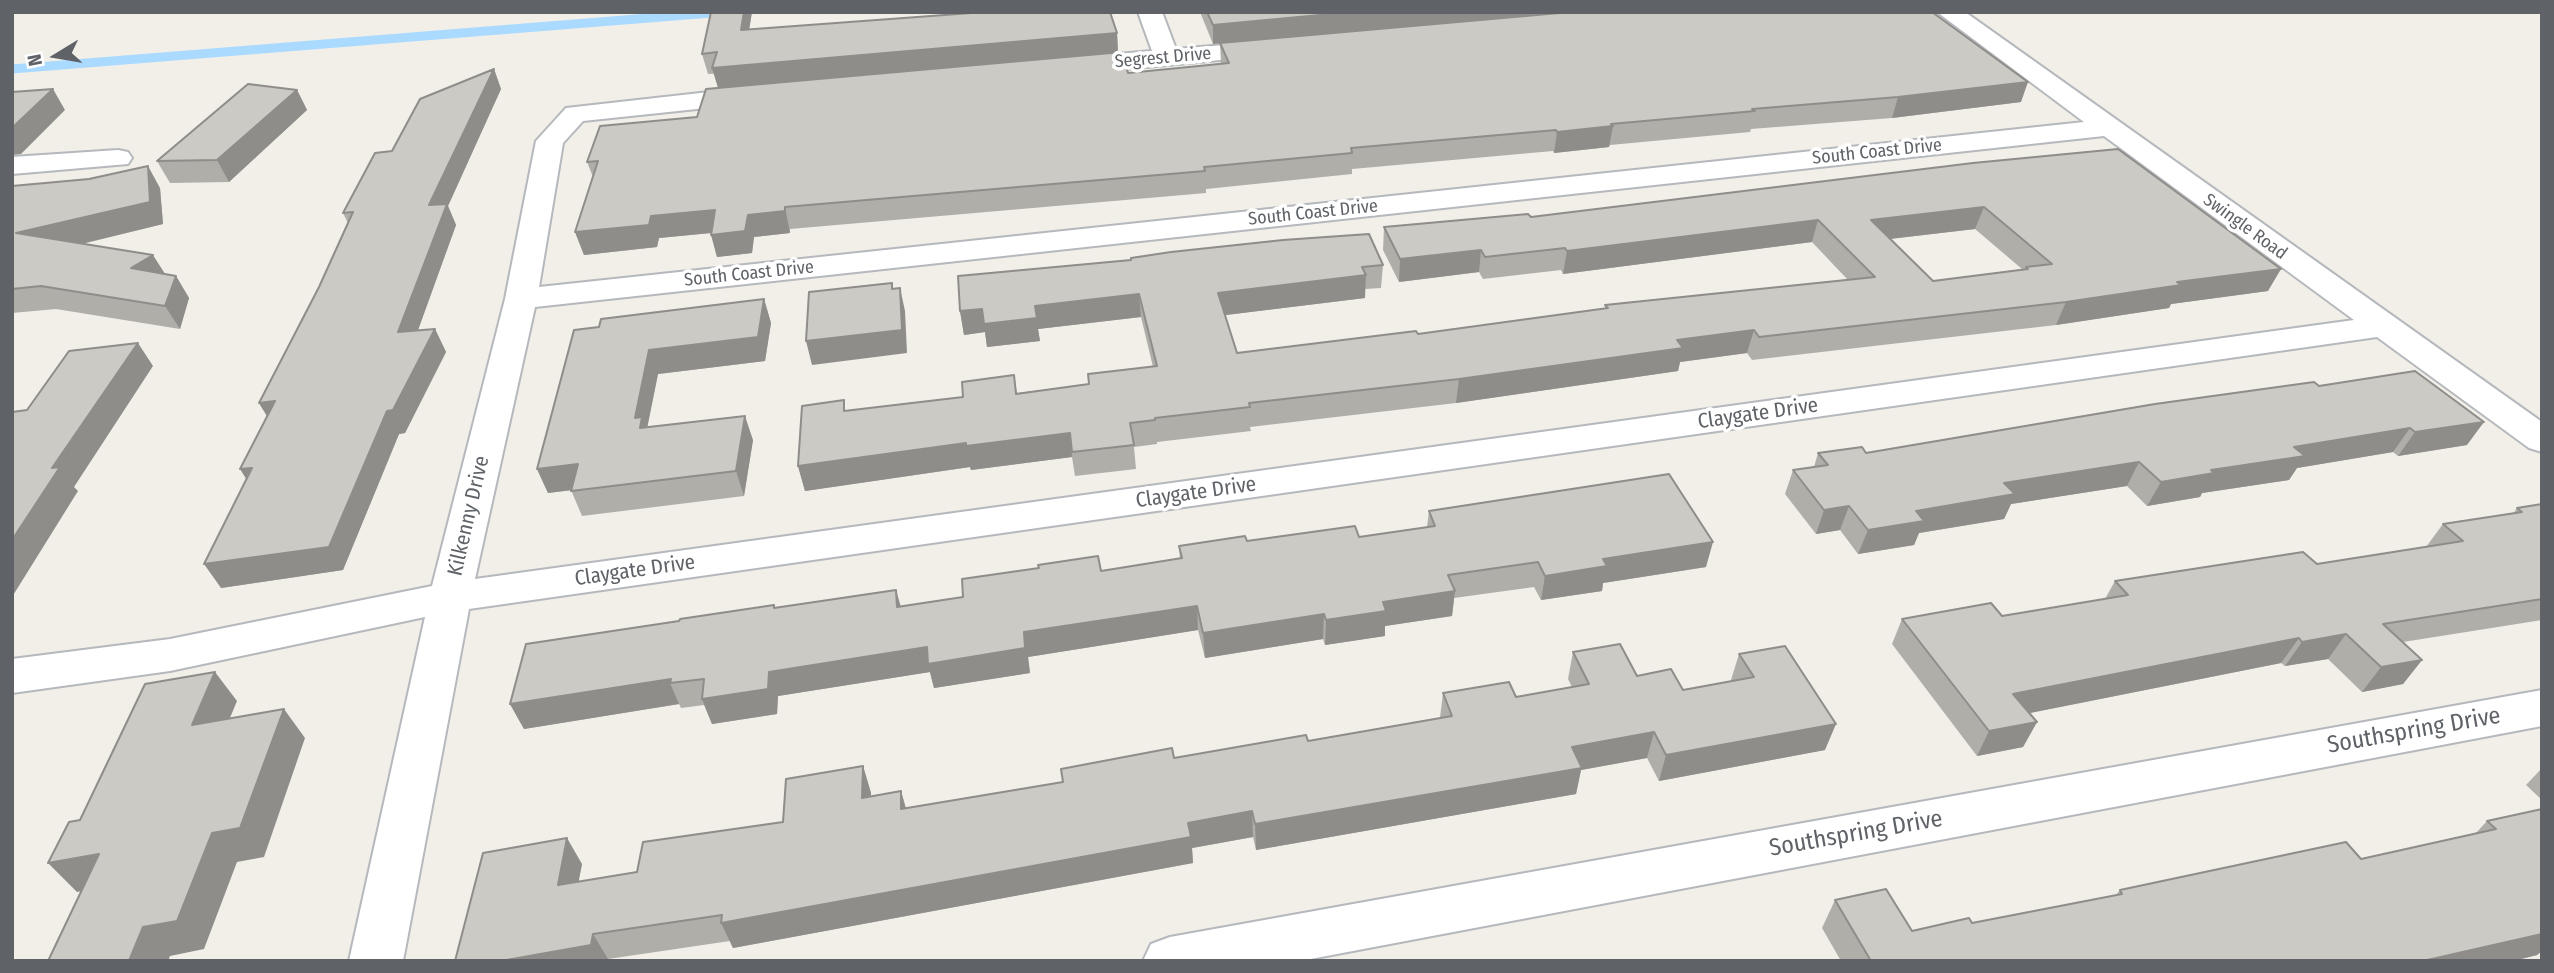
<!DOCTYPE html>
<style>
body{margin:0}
#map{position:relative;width:2554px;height:973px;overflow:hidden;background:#f1efe8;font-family:"Fira Sans Condensed",sans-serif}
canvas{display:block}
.frame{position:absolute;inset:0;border:14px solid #5f6368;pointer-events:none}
.north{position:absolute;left:21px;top:21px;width:70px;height:70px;-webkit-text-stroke:5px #fff;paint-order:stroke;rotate:259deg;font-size:19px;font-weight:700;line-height:28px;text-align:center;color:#5f6368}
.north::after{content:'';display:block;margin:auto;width:24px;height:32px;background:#5f6368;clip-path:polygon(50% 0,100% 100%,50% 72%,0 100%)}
</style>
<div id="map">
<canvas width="2554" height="973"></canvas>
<div class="frame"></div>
<div class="north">N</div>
</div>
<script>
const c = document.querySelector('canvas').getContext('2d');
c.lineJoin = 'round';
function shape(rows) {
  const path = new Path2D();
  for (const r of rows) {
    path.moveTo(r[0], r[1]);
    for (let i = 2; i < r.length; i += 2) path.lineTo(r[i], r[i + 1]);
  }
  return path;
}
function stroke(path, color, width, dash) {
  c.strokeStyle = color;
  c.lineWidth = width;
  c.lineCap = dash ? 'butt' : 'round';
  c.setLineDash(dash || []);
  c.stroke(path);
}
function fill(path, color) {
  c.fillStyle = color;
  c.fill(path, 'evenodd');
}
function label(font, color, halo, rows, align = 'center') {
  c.font = font + ' "Fira Sans Condensed",sans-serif';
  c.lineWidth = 7;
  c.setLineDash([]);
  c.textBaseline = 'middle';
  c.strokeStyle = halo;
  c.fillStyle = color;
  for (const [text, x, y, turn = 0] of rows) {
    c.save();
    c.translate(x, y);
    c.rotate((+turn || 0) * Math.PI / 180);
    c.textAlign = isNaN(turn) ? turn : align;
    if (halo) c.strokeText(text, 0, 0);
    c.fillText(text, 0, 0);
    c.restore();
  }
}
const stream = shape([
 [12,69,724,12]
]);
const minor = shape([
 [1138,12,1162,12,1176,49,1273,41,1282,43,1285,48,1282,53,1273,55,1072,74,1063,71,1059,66,1063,61,1072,58,1152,51,1138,12],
 [1937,12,1965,12,2542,422,2542,452,2529,448,2377,337,469,609,403,961,349,961,425,617,170,671,12,693,12,659,170,639,432,586,505,299,536,141,566,108,754,87,763,89,767,95,763,101,754,103,583,121,563,143,539,287,2084,122,1937,12],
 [2104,136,2354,320,475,579,535,307,2104,136],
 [118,150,128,152,132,158,128,164,12,174,12,157,118,150],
 [2542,690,2542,726,1300,961,1143,961,1151,944,1170,937,2542,690]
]);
const wall = shape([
 [711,12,752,12,749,29,1117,33,1118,52,708,74,702,54],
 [1200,12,1562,12,1213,44],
 [1220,43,2021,102,1892,118,1751,129,1750,132,1610,145,1609,147,1554,153,1553,151,1352,169,1352,174,1206,189,1206,193,790,229,790,233,754,237,752,253,717,257,711,233,659,238,657,247,584,255,575,232,593,177,587,162,697,117,1221,64],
 [494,69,501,89,448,206,456,225,418,330,435,329,446,352,405,433,399,434,343,570,221,588,246,479,267,416,259,403,319,287,348,223,343,213,392,151],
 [297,90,307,110,229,182,170,183,157,161],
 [1973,163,2268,291,2171,304,2169,308,2056,325,1752,360,1747,353,1680,362,1678,371,1456,403,1250,427,1251,431,1157,442,1157,444,1134,447,1136,469,1075,476,1072,457,971,470,970,467,805,491,798,466,847,411,963,397,1014,375,1017,393,1089,384,1153,367,1141,317,1038,329,1040,341,987,347,985,332,964,335,960,311,1383,265,1381,288,1365,289,1365,298,1225,315,1237,353,1418,334,1605,309,1605,305,1848,280,1812,242,1563,274,1561,270,1483,279,1479,272,1399,282,1383,250,1384,227,1531,217],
 [1975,229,2022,269,1933,281,1890,239],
 [12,186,160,188,163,224,82,244,165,274,176,276,189,298,180,329,56,309,12,313],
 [764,299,771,323,765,361,658,374,647,427,753,440,744,496,582,516,571,490,548,493,537,469,599,327],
 [2319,386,2467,445,2398,456,2393,452,2297,468,2289,480,2202,493,2200,497,2147,506,2127,486,2011,504,2004,519,1919,533,1914,545,1858,554,1840,530,1816,534,1785,494,1793,470,1814,467,1818,453,1866,453],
 [2542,504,2542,620,2403,642,2422,660,2403,684,2362,692,2328,659,2285,666,2281,663,2029,713,2037,722,2023,747,1977,756,1892,644,1902,619,2002,616,2105,599,2115,581,2317,564,2426,547,2443,524,2513,514,2517,508],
 [1429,511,1706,567,1603,583,1602,591,1541,600,1534,587,1454,598,1452,616,1385,626,1385,636,1325,645,1323,639,1205,658,1198,630,1028,657,1030,673,934,688,930,672,778,696,777,714,712,724,704,705,681,708,679,704,524,729,510,704,679,621,774,605,775,608,901,606,963,597,1101,571,1180,559,1179,546,1247,541,1359,537,1427,527],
 [1573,652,1637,676,1683,690,1732,681,1731,680,1739,654,1825,750,1659,781,1647,758,1581,770,1576,794,1256,850,1253,837,1192,848,1193,863,733,948,730,941,608,959,455,961,582,864,578,882,637,872,783,822,863,766,871,793,871,796,901,791,906,808,1063,782,1174,758,1308,741,1440,718,1443,693,1516,697,1572,687,1568,679],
 [2542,768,2542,800,2526,785],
 [2542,809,2542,951,2537,955,2513,961,1841,961,1822,928,1835,900,1912,931,1972,923,2116,895,2120,890,2361,859,2476,833,2487,821]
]);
const shadedWall = shape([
 [744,12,752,12,746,49,741,30],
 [1352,12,1562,12,1213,44,1213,25],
 [1117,33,1118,52,718,88,712,68],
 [494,69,501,89,448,206,456,225,409,355,398,332,429,205],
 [2028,82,2021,102,1892,118,1898,97],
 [53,89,65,110,21,154,12,155,12,128],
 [297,90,307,110,229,182,217,160],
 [1613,126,1609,147,1554,153,1557,132],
 [148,166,160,188,163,224,31,256,16,233],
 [785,207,790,233,754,237,752,253,717,257,711,235,748,215],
 [1984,207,1975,229,1863,242,1871,220],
 [715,210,721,232,659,238,657,247,584,255,575,232,651,216],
 [1818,220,1812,242,1563,274,1567,251],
 [1481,250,1479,272,1399,282,1400,259],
 [153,255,167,277,131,268],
 [2281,269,2268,291,2171,304,2169,308,2056,325,2066,302,2177,282],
 [1366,275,1365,298,1218,316,1218,293],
 [176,276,189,298,180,329,165,306],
 [900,288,905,311,907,353,812,365,806,341],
 [1139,294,1141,317,1038,329,1040,341,987,347,985,332,964,335,960,311,982,309,1035,306],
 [764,299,771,323,765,361,658,374,647,429,649,452,635,418,649,350],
 [435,329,446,352,405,433,399,434,343,570,221,588,204,564,387,411],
 [1754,330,1747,353,1680,362,1678,371,1456,403,1459,379,1677,340],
 [138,343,153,366,74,487,78,491,12,597,12,540,52,468],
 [275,401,273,426,259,403],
 [745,416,753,440,744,496,736,471],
 [2484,422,2467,445,2398,456,2415,432],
 [2410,428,2393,452,2297,468,2289,480,2202,493,2200,497,2147,506,2161,482,2211,470,2294,447],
 [1070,433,1072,457,971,470,970,467,805,491,798,466,966,443],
 [2139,462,2127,486,2011,504,2004,519,1919,533,1914,545,1858,554,1868,530,1916,511,2004,483],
 [578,464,589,488,548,493,537,469],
 [252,468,255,493,240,469],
 [1849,506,1840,530,1816,534,1824,510],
 [1713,542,1706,567,1603,583,1602,591,1541,600,1545,576,1603,559],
 [896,590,903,614,897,607],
 [1455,591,1452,616,1385,626,1385,636,1325,645,1326,620,1383,602],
 [1197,606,1198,630,1028,657,1030,673,934,688,930,672,778,696,777,714,712,724,702,699,769,672],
 [1324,614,1323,639,1205,658,1203,633],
 [2346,634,2328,659,2285,666,2302,642],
 [2299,638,2281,663,2000,719,2013,694],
 [2422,660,2403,684,2362,692,2381,667],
 [215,672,237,701,215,754,192,725],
 [671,679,670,683,679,704,524,729,510,704],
 [284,709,305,738,264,857,237,862,204,949,170,956,168,961,129,961,143,927,212,833],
 [2037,722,2023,747,1977,756,1989,731],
 [1836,724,1825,750,1659,781,1666,755],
 [1654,732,1647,758,1581,770,1576,794,1256,850,1255,824,1572,747],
 [863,766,871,793,871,824,862,798],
 [901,791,908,817,901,809],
 [1252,811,1253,837,1192,848,1193,863,733,948,721,923,1188,823],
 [567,838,582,864,573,911,558,885],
 [99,854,126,882,77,892,48,863],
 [593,934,608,959,607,961,501,961],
 [2542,934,2542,951,2537,955,2513,961,2423,961]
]);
const building = shape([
 [711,12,744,12,741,30,985,12,1110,12,1117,33,712,68,717,52,702,54,711,12],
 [1207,12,1352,12,1213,25,1207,12],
 [1571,12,1932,12,2028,82,1898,97,1752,109,1755,111,1611,124,1613,126,1557,132,1556,130,1351,148,1352,153,1204,167,1205,171,785,207,785,211,748,215,745,231,711,235,715,210,651,216,649,225,575,232,598,161,587,162,600,126,697,117,706,89,1122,52,1128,73,1229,63,1220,43,1571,12],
 [494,69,429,205,447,204,398,332,435,329,393,410,387,411,329,547,204,564,252,468,240,469,275,401,259,403,319,287,353,212,343,213,375,153,392,151,420,99,494,69],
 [248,84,297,90,217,160,157,161,248,84],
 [53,89,12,128,12,92,53,89],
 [2118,149,2281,269,2177,282,2181,285,2066,302,1759,337,1754,330,1677,340,1683,348,1459,379,1249,403,1250,407,1155,418,1155,420,1130,423,1134,445,1072,452,1070,433,966,446,966,443,798,466,802,406,844,400,844,411,963,397,962,382,1014,375,1016,394,1089,384,1088,374,1157,366,1139,294,1035,306,1037,318,984,324,982,309,960,311,958,276,1131,260,1131,258,1171,252,1283,240,1369,234,1383,265,1362,267,1366,275,1218,293,1237,353,1416,331,1418,334,1608,308,1605,305,1875,277,1818,220,1567,251,1565,248,1485,257,1481,250,1400,259,1384,227,1528,214,1531,217,1973,163,2118,149],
 [1984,207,2052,264,2026,267,2028,269,1933,281,1871,220,1984,207],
 [148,166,150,202,16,233,153,255,131,268,176,276,165,306,41,286,12,289,12,186,89,179,148,166],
 [892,283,892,289,900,288,902,330,806,341,809,292,892,283],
 [764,299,758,337,649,350,635,418,642,417,640,428,745,416,736,471,571,491,578,464,537,469,574,330,599,327,601,319,764,299],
 [138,343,52,468,60,467,12,540,12,412,27,410,69,351,138,343],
 [2415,371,2484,422,2415,432,2410,428,2294,447,2305,456,2211,470,2214,473,2161,482,2139,462,2004,483,2015,494,1916,511,1924,521,1868,530,1849,506,1824,510,1793,470,1828,465,1818,453,1862,447,1866,453,2155,404,2314,382,2319,386,2415,371],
 [1669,474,1713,542,1603,559,1607,566,1545,576,1538,562,1448,575,1455,591,1383,602,1386,611,1326,620,1324,614,1203,633,1197,606,1024,632,1025,648,928,664,927,647,769,672,768,689,702,699,704,679,670,683,671,679,510,704,526,644,679,621,680,619,774,605,774,608,896,590,897,607,963,597,962,579,1039,568,1038,565,1098,556,1101,571,1182,558,1179,546,1245,536,1247,541,1355,526,1359,537,1435,526,1429,511,1669,474],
 [2542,504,2542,599,2383,624,2422,660,2381,667,2346,634,2302,642,2299,638,2013,694,2037,722,1989,731,1902,619,1991,603,2002,616,2128,595,2115,581,2303,552,2317,564,2463,541,2443,524,2522,512,2517,508,2542,504],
 [1620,644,1637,676,1671,669,1683,690,1754,677,1739,654,1785,646,1836,724,1666,755,1654,732,1572,747,1582,768,1255,824,1252,811,1188,823,1191,837,721,923,722,915,593,934,591,945,501,961,455,961,483,853,567,838,558,885,637,872,643,842,783,822,786,779,863,766,862,798,901,791,901,809,1063,782,1061,769,1172,748,1174,758,1306,735,1308,741,1452,716,1443,693,1509,682,1516,697,1589,684,1573,652,1620,644],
 [215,672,192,725,284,709,240,828,212,833,177,921,143,927,129,961,48,961,99,854,48,863,69,822,80,820,145,684,215,672],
 [2542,809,2542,934,2423,961,1871,961,1835,900,1886,889,1912,931,1969,918,1972,923,2122,894,2120,890,2346,842,2361,859,2496,829,2487,821,2542,809]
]);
const farStreetnames = [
 ["Segrest Drive",1163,58,-5],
 ["South Coast Drive",1877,152,-6],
 ["South Coast Drive",1313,213,-6],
 ["Swingle Road",2245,227,36],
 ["South Coast Drive",749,274,-6]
];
const streetNames = [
 ["Claygate Drive",1758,414,-8],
 ["Claygate Drive",1196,493,-8],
 ["Kilkenny Drive",469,516,-77],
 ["Claygate Drive",635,571,-8]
];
const nearStreetnames = [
 ["Southspring Drive",2414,731,-10],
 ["Southspring Drive",1856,834,-10]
];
stroke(stream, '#aadaff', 9);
stroke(minor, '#b5b8bc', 4);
fill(minor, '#fff');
fill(wall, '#afaea9');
fill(shadedWall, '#8f8d8a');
fill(building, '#cccac5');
stroke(building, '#8f8d8a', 2);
label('18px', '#5f6368', '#fff', farStreetnames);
label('21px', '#5f6368', '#fff', streetNames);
label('24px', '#5f6368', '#fff', nearStreetnames);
</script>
